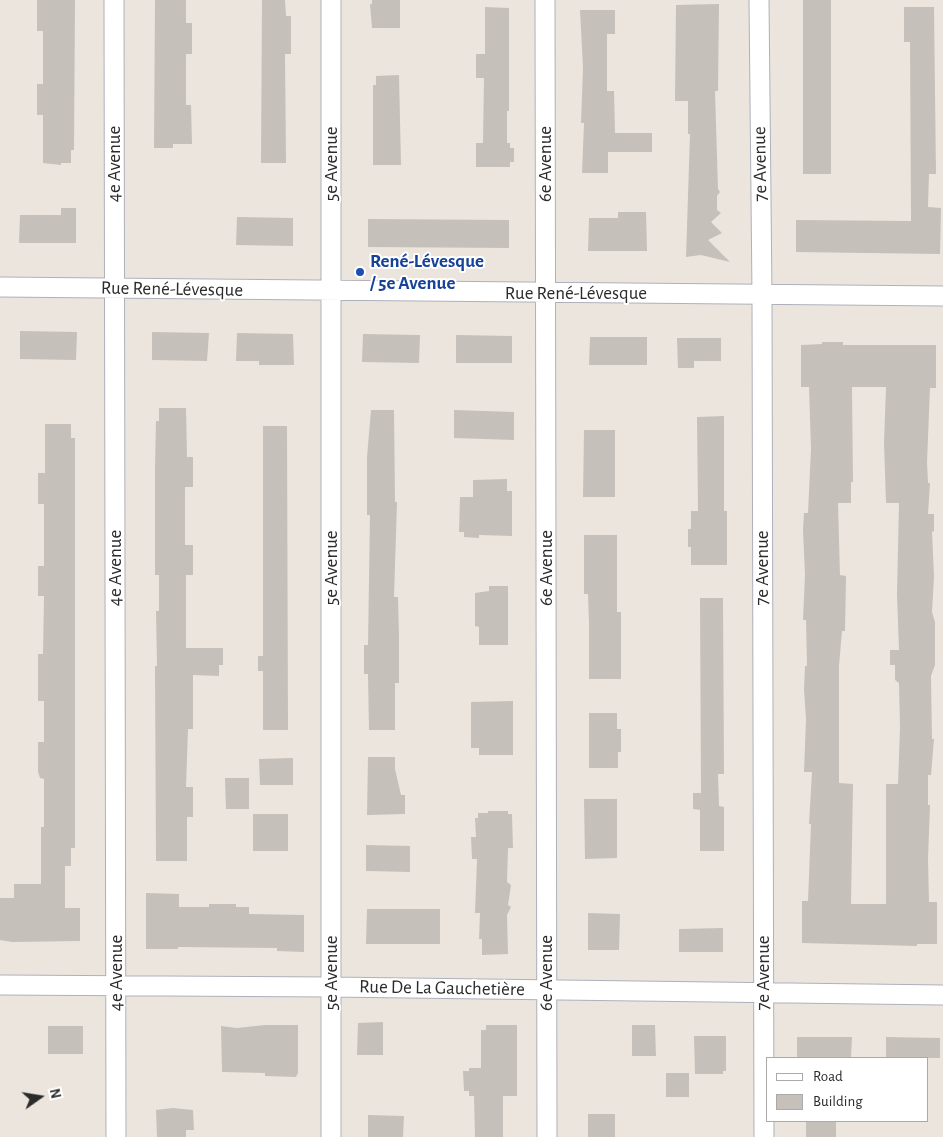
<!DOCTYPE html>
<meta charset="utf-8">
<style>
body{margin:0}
#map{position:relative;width:943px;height:1137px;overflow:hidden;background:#ece5de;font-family:"Alegreya Sans",sans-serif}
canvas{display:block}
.legend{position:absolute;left:766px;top:1057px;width:162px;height:65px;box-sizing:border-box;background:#fff;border:1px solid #aaa;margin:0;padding:6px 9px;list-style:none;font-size:15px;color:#2b2b2b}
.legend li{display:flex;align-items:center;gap:10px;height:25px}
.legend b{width:25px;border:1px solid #aaa}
.north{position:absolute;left:15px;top:1072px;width:50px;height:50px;-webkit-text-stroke:4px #fff;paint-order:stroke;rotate:77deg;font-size:14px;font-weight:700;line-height:20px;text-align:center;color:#2b2b2b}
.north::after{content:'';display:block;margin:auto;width:18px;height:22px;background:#2b2b2b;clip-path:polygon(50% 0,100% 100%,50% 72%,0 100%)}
</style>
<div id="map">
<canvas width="943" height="1137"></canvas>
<ul class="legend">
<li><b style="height:6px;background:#fff"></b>Road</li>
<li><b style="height:14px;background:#c5c0b9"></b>Building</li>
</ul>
<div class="north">N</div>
</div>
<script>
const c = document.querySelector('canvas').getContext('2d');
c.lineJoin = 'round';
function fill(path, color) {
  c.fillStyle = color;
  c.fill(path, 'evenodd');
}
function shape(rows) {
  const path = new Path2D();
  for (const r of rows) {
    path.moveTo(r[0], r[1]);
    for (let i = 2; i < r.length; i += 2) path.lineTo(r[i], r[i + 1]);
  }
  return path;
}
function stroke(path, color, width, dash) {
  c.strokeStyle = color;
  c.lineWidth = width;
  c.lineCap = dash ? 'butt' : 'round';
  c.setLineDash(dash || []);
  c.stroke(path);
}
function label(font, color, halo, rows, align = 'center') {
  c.font = font + ' "Alegreya Sans",sans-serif';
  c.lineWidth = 4;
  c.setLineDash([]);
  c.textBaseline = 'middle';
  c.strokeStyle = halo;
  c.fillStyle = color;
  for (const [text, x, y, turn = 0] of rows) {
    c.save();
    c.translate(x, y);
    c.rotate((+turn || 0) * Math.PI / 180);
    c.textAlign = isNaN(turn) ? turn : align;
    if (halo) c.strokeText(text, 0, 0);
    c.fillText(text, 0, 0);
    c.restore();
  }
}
const building = shape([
 [37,0,75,0,74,150,71,150,71,163,61,163,61,165,43,163,43,115,37,115,37,84,43,84,43,31,37,31],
 [155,0,186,0,186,23,192,23,192,54,186,54,186,105,191,105,192,144,173,144,173,148,154,148],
 [262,0,285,0,286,16,291,16,291,54,285,54,286,163,261,163],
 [372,0,400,0,400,28,372,28,370,4,372,4],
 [803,0,831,0,831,174,803,174],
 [719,4,718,91,715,91,718,189,720,192,717,196,717,210,721,213,711,222,722,233,708,240,730,262,701,255,686,257,690,134,688,134,688,101,675,101,676,5],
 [485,7,509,8,509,111,507,111,507,143,510,143,510,148,514,148,514,162,510,162,510,167,476,167,476,143,483,143,484,78,476,78,476,54,485,54],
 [904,7,934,7,936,174,929,174,928,207,941,208,940,254,796,252,796,220,911,221,910,42,904,42],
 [580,10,615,10,615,34,607,34,607,91,614,91,615,133,652,133,652,152,608,152,608,173,582,173,584,123,581,123,583,68],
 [399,75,401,165,373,165,373,85,376,85,376,76],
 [61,208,76,208,76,243,19,243,20,215,61,215],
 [618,212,646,212,647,251,588,251,589,218,618,218],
 [237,217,293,218,293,246,236,245],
 [368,219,509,220,509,248,368,247],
 [20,331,77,332,76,360,20,359],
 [152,332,209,333,207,361,152,360],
 [237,333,293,334,294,365,259,365,259,361,236,361],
 [363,334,420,335,419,363,362,362],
 [456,335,512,336,512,363,456,363],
 [590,337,647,337,647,365,589,365],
 [677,338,721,338,721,361,694,361,694,368,678,368],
 [822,342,843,342,843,345,936,345,936,388,930,388,927,462,928,483,930,483,928,514,934,514,934,532,932,531,934,577,932,612,935,622,935,665,931,676,932,739,934,739,931,775,928,775,928,805,930,805,928,859,929,902,937,902,937,944,917,944,917,946,802,943,802,901,808,901,811,824,809,824,812,772,804,772,806,719,804,689,805,666,807,666,806,620,803,620,805,575,803,530,804,513,808,513,811,449,809,387,801,387,801,345,822,344],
 [852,387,886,387,884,443,886,503,899,503,897,594,899,650,890,650,890,665,895,665,895,680,899,683,900,728,898,784,886,784,886,904,851,904,853,784,839,783,839,666,842,631,845,631,846,576,840,575,838,503,851,503,851,482,853,482],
 [159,408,186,408,187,457,193,457,193,487,185,487,185,545,193,545,193,575,186,575,186,648,223,648,223,665,219,665,219,676,193,675,193,729,188,729,186,787,193,787,193,817,187,817,187,861,156,861,155,666,157,666,156,611,159,611,159,575,155,575,155,468,156,421,159,421],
 [371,410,394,410,395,502,397,502,394,597,398,597,399,637,399,683,395,683,395,730,369,730,368,674,364,674,364,645,368,645,370,515,367,515,367,457],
 [454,410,514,412,514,440,454,438],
 [724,416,724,511,727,511,727,565,691,565,691,547,688,547,688,529,691,529,691,511,698,511,697,417],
 [45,424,71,424,71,438,75,438,75,848,71,848,71,866,65,866,65,908,80,908,80,941,12,942,0,940,0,898,14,898,14,884,41,884,41,827,44,827,44,779,40,778,38,772,38,742,44,742,44,701,38,701,38,654,43,654,44,596,38,596,38,566,44,566,44,504,38,504,38,473,45,473],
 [263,426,287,426,288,730,263,730,263,671,258,671,258,656,263,656],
 [584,430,615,430,615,497,583,497],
 [507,479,507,491,512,491,512,536,479,535,479,538,464,537,464,532,459,532,460,497,473,497,473,480],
 [584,535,617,535,617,612,621,612,621,679,589,679,589,624,588,594,584,594],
 [489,586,508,586,508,645,479,645,479,627,475,626,475,593,489,591],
 [700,598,723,598,724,774,718,774,719,806,724,807,724,851,700,851,700,810,693,809,693,793,701,793],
 [513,701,513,755,479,755,479,748,471,748,471,702],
 [589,713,617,713,617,729,621,729,621,752,618,752,618,768,589,768],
 [368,757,395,757,395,769,401,795,405,795,405,814,367,815],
 [293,758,293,785,260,785,259,759],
 [225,778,249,778,249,809,226,809],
 [584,799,617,799,617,858,585,859],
 [488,811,508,811,508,814,512,814,513,848,508,848,507,882,511,885,508,905,511,907,507,915,508,954,482,955,482,939,479,939,480,913,475,913,477,859,472,859,471,837,476,837,475,818,478,818,478,813,488,813],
 [253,814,288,814,288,851,253,851],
 [366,845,410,846,410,872,366,871],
 [146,893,179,894,179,907,209,907,209,904,236,904,236,907,249,907,249,914,304,915,304,952,277,951,277,948,178,947,178,949,146,949],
 [367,909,440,909,440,944,366,944],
 [588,913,620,914,619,950,588,950],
 [723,928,723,952,679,952,679,929],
 [383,1022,383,1055,357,1055,358,1023],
 [265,1025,298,1025,298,1073,296,1077,265,1076,265,1073,222,1072,221,1026,237,1028],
 [486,1025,517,1025,517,1096,503,1096,503,1137,475,1137,474,1096,469,1096,469,1091,464,1091,463,1071,469,1071,469,1068,481,1068,481,1030,486,1030],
 [632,1025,655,1025,656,1056,632,1056],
 [48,1026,83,1026,83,1054,48,1054],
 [694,1036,726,1036,726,1071,723,1071,723,1074,695,1074],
 [797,1037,852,1037,851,1058,797,1058],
 [886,1037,940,1038,940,1058,886,1058],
 [666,1073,689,1073,689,1097,666,1097],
 [173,1108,193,1110,194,1130,186,1130,186,1137,157,1137,156,1110],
 [588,1114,615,1114,615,1137,588,1137],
 [368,1115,404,1116,403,1137,368,1137],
 [806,1121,836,1121,836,1137,806,1137]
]);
const minor = shape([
 [114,0,116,1137],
 [545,0,547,1137],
 [759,0,762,295,764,1137],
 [0,287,943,296],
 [0,985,331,987,943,995],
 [331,1137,331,0]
]);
const markers = [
 [360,272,5,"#1a4fb4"]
];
const streetNames = [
 ["4e Avenue",114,164,-90],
 ["5e Avenue",331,164,-90],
 ["6e Avenue",545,164,-90],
 ["7e Avenue",760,164,-91],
 ["Rue René-Lévesque",172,289,1],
 ["Rue René-Lévesque",576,293],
 ["4e Avenue",115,568,-90],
 ["5e Avenue",331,568,-90],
 ["6e Avenue",546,568,-90],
 ["7e Avenue",762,568,-90],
 ["4e Avenue",116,973,-90],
 ["5e Avenue",331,973,-90],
 ["6e Avenue",546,973,-90],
 ["7e Avenue",763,973,-90],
 ["Rue De La Gauchetière",442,988,1]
];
const transitNames = [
 ["René-Lévesque",370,261],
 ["/ 5e Avenue",370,283]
];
fill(building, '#c5c0b9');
stroke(minor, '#aeb1bb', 21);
stroke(minor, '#fff', 19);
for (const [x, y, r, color] of markers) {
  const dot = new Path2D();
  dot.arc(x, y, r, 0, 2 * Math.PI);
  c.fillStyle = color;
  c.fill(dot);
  stroke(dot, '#fff', 2);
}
label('19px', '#2b2b2b', '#fff', streetNames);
label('bold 19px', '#164399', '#fff', transitNames, 'left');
</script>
